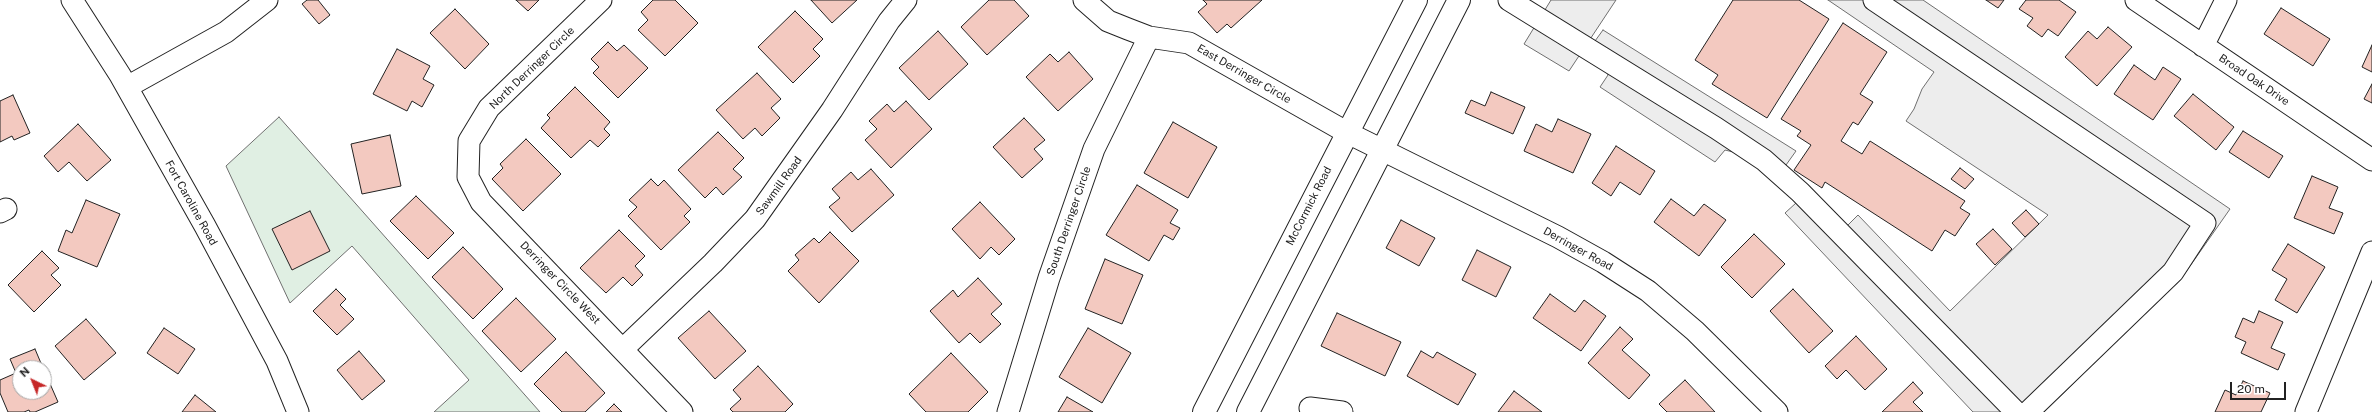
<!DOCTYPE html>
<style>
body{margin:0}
#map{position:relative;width:2372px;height:412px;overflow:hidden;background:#fff;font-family:"Public Sans",sans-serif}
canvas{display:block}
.north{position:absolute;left:12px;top:360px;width:40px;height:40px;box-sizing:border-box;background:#fff;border:1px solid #a7a7a7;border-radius:50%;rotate:317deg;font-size:11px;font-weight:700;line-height:16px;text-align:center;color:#222}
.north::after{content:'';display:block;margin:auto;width:14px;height:18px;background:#c62828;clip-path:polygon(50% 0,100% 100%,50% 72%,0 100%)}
.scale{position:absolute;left:2230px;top:382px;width:56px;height:18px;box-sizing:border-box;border:2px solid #222;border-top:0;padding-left:5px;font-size:12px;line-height:14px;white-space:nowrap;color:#222;-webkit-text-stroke:3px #fff;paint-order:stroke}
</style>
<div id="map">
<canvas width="2372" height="412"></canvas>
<div class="north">N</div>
<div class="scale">20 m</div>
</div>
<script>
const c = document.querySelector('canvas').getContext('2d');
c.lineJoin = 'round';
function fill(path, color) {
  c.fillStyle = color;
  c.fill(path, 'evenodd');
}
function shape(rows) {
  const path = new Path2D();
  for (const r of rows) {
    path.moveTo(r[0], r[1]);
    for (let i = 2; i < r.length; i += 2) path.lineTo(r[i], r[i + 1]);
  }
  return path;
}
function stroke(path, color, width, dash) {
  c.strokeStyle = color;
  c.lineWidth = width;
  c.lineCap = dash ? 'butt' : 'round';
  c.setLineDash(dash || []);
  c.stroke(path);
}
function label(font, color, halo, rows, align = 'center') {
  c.font = font + ' "Public Sans",sans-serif';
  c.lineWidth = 3;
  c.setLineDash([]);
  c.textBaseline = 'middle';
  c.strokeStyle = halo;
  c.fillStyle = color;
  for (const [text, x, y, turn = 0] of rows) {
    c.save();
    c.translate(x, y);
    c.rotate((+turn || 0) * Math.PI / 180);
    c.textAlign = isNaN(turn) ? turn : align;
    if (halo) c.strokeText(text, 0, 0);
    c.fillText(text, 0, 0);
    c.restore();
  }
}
const green = shape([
 [279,117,540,412,434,412,469,380,352,246,290,303,226,166,279,117]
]);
const parking = shape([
 [1551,0,1616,0,1569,71,1524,44,1551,0],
 [1828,0,1923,0,2230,209,2183,276,2044,412,1973,412,1785,213,1796,203,1847,226,1858,215,1950,311,2048,215,1906,121,1914,109,1922,89,1934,72,1828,0],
 [1603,30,1796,151,1786,165,1725,150,1715,162,1600,87,1608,75,1595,41,1603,30]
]);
const building = shape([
 [307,0,318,0,330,15,319,24,302,4,307,0],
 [516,0,539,0,528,11,516,0],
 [653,0,675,0,698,23,665,56,638,30,648,20,641,12,653,0],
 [811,0,857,0,832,23,811,0],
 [989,0,1014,0,1029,16,987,55,961,27,989,0],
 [1203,0,1262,0,1231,28,1227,24,1217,33,1198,12,1207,4,1203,0],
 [1733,0,1799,0,1829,19,1767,118,1712,84,1718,75,1695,60,1733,0],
 [1986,0,2004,0,1998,8,1986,0],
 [2026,0,2059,0,2076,12,2058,36,2048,29,2042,37,2027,26,2033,18,2019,9,2026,0],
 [2281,8,2330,39,2313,66,2264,34,2281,8],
 [455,9,489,44,465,69,430,33,455,9],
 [795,11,823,39,813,49,820,56,793,83,758,47,795,11],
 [1843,23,1887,52,1860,94,1873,102,1858,125,1853,122,1841,141,1862,154,1870,141,1965,201,1960,208,1970,214,1955,236,1945,230,1932,251,1825,182,1822,188,1794,170,1811,145,1797,136,1801,131,1781,119,1843,23],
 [2108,27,2132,47,2097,86,2065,57,2088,31,2097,39,2108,27],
 [938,31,968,64,929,100,899,68,938,31],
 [608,42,617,51,624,45,648,68,618,98,593,73,599,67,591,59,608,42],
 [2372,45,2372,72,2362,67,2372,45],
 [397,49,430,66,423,79,434,85,422,107,412,101,407,111,373,94,397,49],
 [1069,52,1093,79,1058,111,1026,77,1050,54,1058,62,1069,52],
 [2134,65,2155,80,2163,67,2181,79,2153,120,2114,94,2134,65],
 [757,73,781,99,771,108,780,118,762,136,755,128,743,139,716,110,757,73],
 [2372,84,2372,103,2364,99,2372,84],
 [575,87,610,122,604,129,610,135,598,147,590,140,571,158,541,128,550,118,547,115,575,87],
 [1491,92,1525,107,1513,134,1465,113,1471,100,1485,106,1491,92],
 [2193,94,2234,127,2216,150,2174,116,2193,94],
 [13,95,30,133,14,140,12,136,0,142,0,101,13,95],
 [906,101,932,129,891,168,865,140,877,129,869,121,887,104,894,112,906,101],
 [1024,118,1045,140,1034,149,1043,159,1022,178,993,147,1024,118],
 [1558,119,1591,134,1573,173,1524,151,1536,124,1552,132,1558,119],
 [1173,122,1217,147,1188,198,1144,173,1173,122],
 [78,124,111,160,87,181,69,162,58,172,44,156,78,124],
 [2243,131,2283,156,2269,178,2229,152,2243,131],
 [718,132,744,158,733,169,742,177,723,195,716,187,705,198,678,170,718,132],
 [390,135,401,186,362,194,351,144,390,135],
 [526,139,561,174,523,211,492,179,503,168,500,164,526,139],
 [1616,146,1655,171,1640,195,1620,182,1611,196,1592,183,1616,146],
 [1960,168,1974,179,1965,189,1951,179,1960,168],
 [871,169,894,195,852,232,829,207,840,198,832,189,851,172,858,180,871,169],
 [2312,176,2338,187,2329,208,2343,213,2334,234,2294,218,2312,176],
 [651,179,658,186,664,180,691,209,684,216,690,222,661,250,628,216,637,207,629,200,651,179],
 [1137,185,1178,210,1170,223,1180,228,1173,240,1164,235,1149,261,1106,235,1137,185],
 [416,196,454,233,428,259,390,221,416,196],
 [1671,199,1694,216,1704,204,1726,220,1699,256,1654,222,1671,199],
 [86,200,120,214,97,267,58,251,66,230,72,233,86,200],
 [980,202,1015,239,999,255,991,247,980,259,952,229,980,202],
 [2026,210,2039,224,2025,237,2012,223,2026,210],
 [310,211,330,251,292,270,272,229,310,211],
 [1401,220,1435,238,1419,266,1386,248,1401,220],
 [1993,229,2012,249,1995,265,1976,244,1993,229],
 [619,230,645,256,635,266,643,275,632,286,623,277,606,293,580,268,619,230],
 [830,232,859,261,819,303,788,271,799,260,795,255,814,238,819,243,830,232],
 [1754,234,1785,264,1752,298,1721,267,1754,234],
 [2288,244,2325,267,2297,313,2275,300,2287,279,2272,270,2288,244],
 [463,247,503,289,473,319,432,277,463,247],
 [1477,250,1511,267,1496,297,1462,280,1477,250],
 [42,251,59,268,51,275,61,285,34,312,8,285,42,251],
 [1105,259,1143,275,1122,324,1085,309,1105,259],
 [978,278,1002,304,991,314,1001,324,980,343,970,333,959,343,930,311,953,290,958,297,978,278],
 [336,289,346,299,340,305,354,319,337,335,313,311,336,289],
 [1793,289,1833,331,1809,353,1770,311,1793,289],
 [1550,294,1575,312,1584,300,1606,316,1581,351,1533,318,1550,294],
 [516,298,556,339,521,372,482,331,516,298],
 [709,311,746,351,715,379,678,338,709,311],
 [2259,311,2283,322,2271,348,2285,354,2278,370,2241,353,2246,342,2235,337,2243,318,2254,323,2259,311],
 [1337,313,1401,342,1385,376,1321,346,1337,313],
 [86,319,116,353,84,380,55,346,86,319],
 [1620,327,1633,339,1622,350,1650,375,1629,399,1588,363,1620,327],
 [164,328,195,349,178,374,147,353,164,328],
 [1088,328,1131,353,1102,403,1059,377,1088,328],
 [1856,336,1887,369,1865,390,1846,370,1837,379,1825,366,1856,336],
 [35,349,43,368,20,368,20,392,44,392,44,370,58,402,35,412,30,412,29,410,24,412,8,412,0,393,0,380,16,373,10,359,35,349],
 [359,351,385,381,362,400,337,370,359,351],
 [1421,351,1433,358,1437,352,1476,374,1458,405,1407,376,1421,351],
 [566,352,605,393,585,412,562,412,534,384,566,352],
 [951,353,988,392,968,412,926,412,909,394,951,353],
 [758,366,793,404,785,412,733,412,730,409,741,399,733,390,758,366],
 [1685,380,1715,412,1667,412,1659,404,1685,380],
 [2243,381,2270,393,2261,412,2215,412,2225,390,2236,395,2243,381],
 [1913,382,1923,393,1913,402,1923,412,1882,412,1913,382],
 [1514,391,1542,412,1498,412,1514,391],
 [195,395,216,412,182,412,195,395],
 [1067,397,1093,412,1058,412,1067,397],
 [614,404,622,412,606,412,614,404]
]);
const minor = shape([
 [72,0,120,75,205,226,277,361,298,412],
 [601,0,489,108,469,141,468,177,481,202,682,412],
 [1084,0,1108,21,1128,29,1149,37,1189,43,1346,132,1558,237,1603,262,1648,291,1695,331,1777,412],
 [1509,0,1716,128,1764,160,1800,192,2016,412],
 [1874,0,2205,223,2173,272,2028,412],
 [2136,0,2372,160],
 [2203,46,2226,0],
 [127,87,226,32,267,0],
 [0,212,6,209],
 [623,349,713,263,755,219,832,110,889,21,906,0],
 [1310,408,1342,412],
 [1008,412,1049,278,1094,149,1149,37],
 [2306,412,2372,252]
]);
const major = shape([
 [1204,412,1416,0],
 [1248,412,1459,0]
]);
const streetNames = [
 ["North Derringer Circle",532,68,-44],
 ["East Derringer Circle",1244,74,30],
 ["Broad Oak Drive",2254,80,34],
 ["Sawmill Road",779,186,-54],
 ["Fort Caroline Road",191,203,61],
 ["McCormick Road",1309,206,-63],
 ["South Derringer Circle",1069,221,-71],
 ["Derringer Road",1578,249,29],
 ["Derringer Circle West",560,283,46]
];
fill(green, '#e0efe3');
stroke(green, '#6f6f6f', 1);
fill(parking, '#ededed');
stroke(parking, '#6f6f6f', 1);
fill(building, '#f3c9c0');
stroke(building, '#222', 1);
stroke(minor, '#222', 23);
stroke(major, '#222', 24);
stroke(minor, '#fff', 21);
stroke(major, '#fff', 22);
label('11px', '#222', '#fff', streetNames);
</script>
